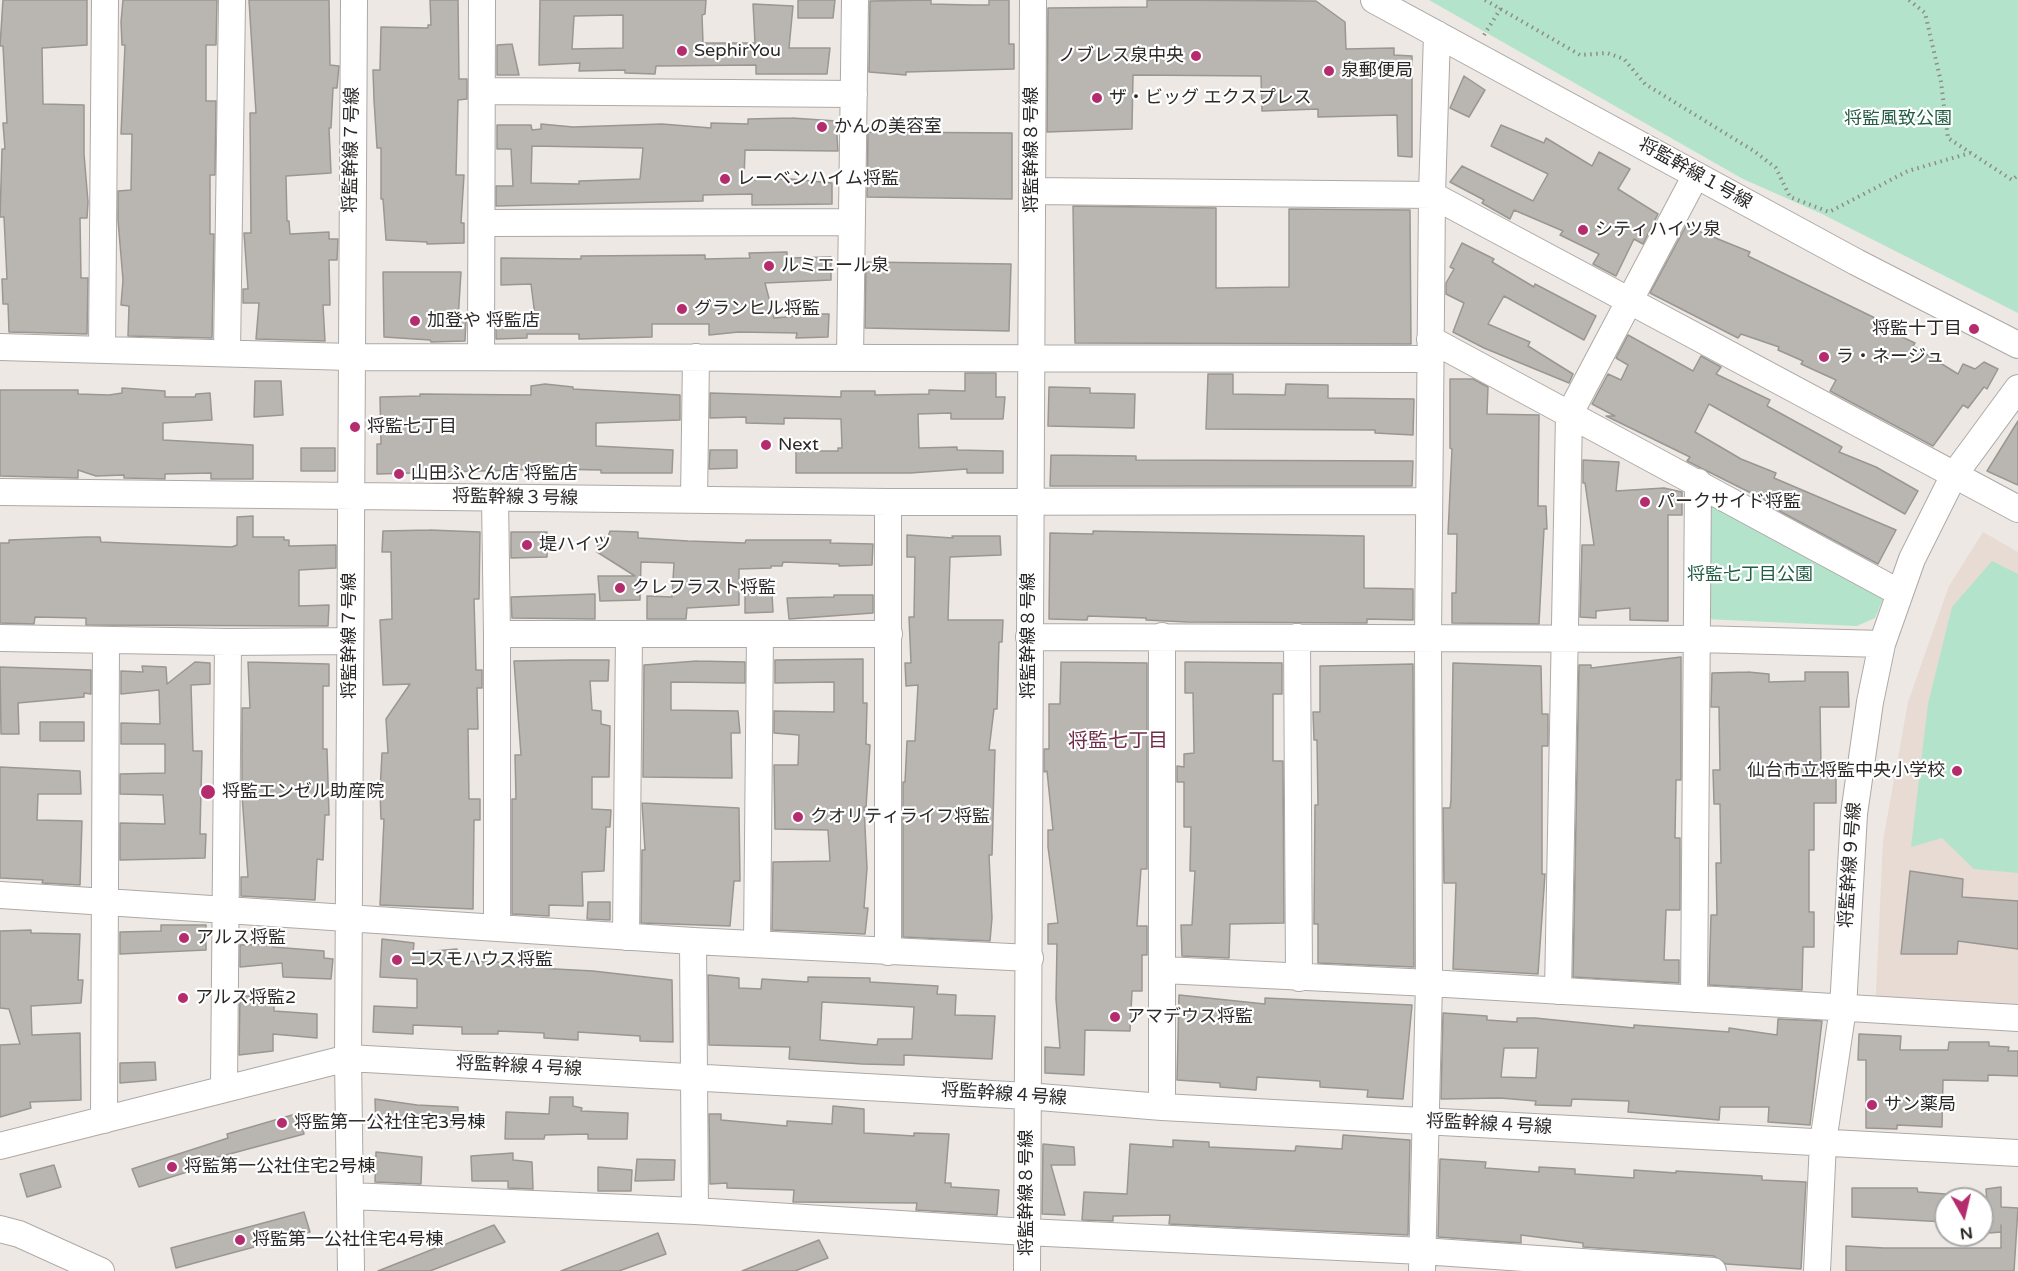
<!DOCTYPE html>
<meta charset="utf-8">
<style>
body{margin:0}
#map{position:relative;width:2018px;height:1271px;overflow:hidden;background:#ede8e4;font-family:"Varela Round",sans-serif}
canvas{display:block}
.north{position:absolute;left:1934px;top:1187px;width:60px;height:60px;box-sizing:border-box;background:#fff;border:2px solid #aaa9a9;border-radius:50%;rotate:172deg;font-size:16px;font-weight:700;line-height:24px;text-align:center;color:#2b2928}
.north::after{content:'';display:block;margin:auto;width:21px;height:27px;background:#b42c6d;clip-path:polygon(50% 0,100% 100%,50% 72%,0 100%)}
</style>
<div id="map">
<canvas width="2018" height="1271"></canvas>
<div class="north">N</div>
</div>
<script>
const c = document.querySelector('canvas').getContext('2d');
c.lineJoin = 'round';
function fill(path, color) {
  c.fillStyle = color;
  c.fill(path, 'evenodd');
}
function shape(rows) {
  const path = new Path2D();
  for (const r of rows) {
    path.moveTo(r[0], r[1]);
    for (let i = 2; i < r.length; i += 2) path.lineTo(r[i], r[i + 1]);
  }
  return path;
}
function stroke(path, color, width, dash) {
  c.strokeStyle = color;
  c.lineWidth = width;
  c.lineCap = dash ? 'butt' : 'round';
  c.setLineDash(dash || []);
  c.stroke(path);
}
function label(font, color, halo, rows, align = 'center') {
  c.font = font + ' "Varela Round","Noto Sans JP",sans-serif';
  c.lineWidth = 4.5;
  c.setLineDash([]);
  c.textBaseline = 'middle';
  c.strokeStyle = halo;
  c.fillStyle = color;
  for (const [text, x, y, turn = 0] of rows) {
    c.save();
    c.translate(x, y);
    c.rotate((+turn || 0) * Math.PI / 180);
    c.textAlign = isNaN(turn) ? turn : align;
    if (halo) c.strokeText(text, 0, 0);
    c.fillText(text, 0, 0);
    c.restore();
  }
}
const built = shape([
 [1983,532,2018,552,2018,1025,1875,1013,1883,841,1908,702,1949,586]
]);
const green = shape([
 [1429,0,2018,0,2018,313,1822,214,1743,179],
 [1717,504,1885,594,1875,618,1857,626,1705,619,1703,512],
 [1992,561,2018,574,2018,873,1974,869,1942,838,1911,847,1928,704,1952,607]
]);
const building = shape([
 [3,0,87,0,87,45,42,48,43,104,84,105,84,154,88,202,87,218,80,218,81,278,88,278,87,334,9,332,8,304,3,304,2,279,7,279,4,217,0,217,2,149,5,149,3,123,7,123,3,46,0,46,3,0],
 [123,0,217,0,216,45,206,45,206,101,216,101,215,175,210,175,210,234,214,234,212,338,128,336,129,306,121,305,123,280,118,220,118,191,131,190,132,134,121,134,125,45,122,45,121,22,123,0],
 [249,0,329,0,330,65,339,66,337,88,333,88,331,128,329,128,331,173,286,176,287,221,289,221,290,234,329,232,329,239,338,239,337,260,329,260,330,305,323,305,325,341,256,339,259,303,243,303,243,289,248,289,244,233,251,233,250,113,256,113,249,0],
 [430,0,458,0,459,79,467,79,467,99,458,100,456,175,464,175,461,223,464,223,464,243,427,244,427,242,386,240,383,199,381,199,381,148,377,148,374,100,373,70,380,70,381,27,428,28,428,25,431,25,430,0],
 [540,0,706,0,705,14,702,15,703,43,755,43,753,4,793,6,789,48,830,48,827,74,756,74,756,65,656,66,655,74,625,73,625,70,579,71,580,63,539,65,540,0],
 [623,15,623,48,572,49,574,16,623,15],
 [798,0,835,0,833,18,798,18,798,0],
 [931,0,931,4,972,5,989,5,989,0,1009,0,1009,44,1014,44,1014,69,906,72,906,75,869,72,870,1,931,0],
 [1147,0,1316,1,1345,22,1346,49,1394,48,1394,55,1412,56,1412,157,1398,156,1397,115,1318,117,1318,109,1262,111,1261,76,1133,75,1132,129,1047,132,1048,8,1147,7,1147,0],
 [512,44,519,75,497,75,497,45,512,44],
 [1464,76,1485,90,1469,117,1450,108,1464,76],
 [792,118,836,121,838,151,745,150,744,180,791,179,832,183,832,204,752,205,752,194,703,195,703,201,496,206,496,186,513,186,511,149,497,149,497,125,531,125,532,130,541,129,541,124,573,127,662,124,711,128,711,123,748,124,748,119,792,118],
 [532,146,643,148,640,179,579,181,579,184,531,183,532,146],
 [1501,125,1544,143,1546,138,1592,166,1599,152,1630,169,1618,189,1658,214,1643,244,1634,239,1616,276,1593,264,1599,254,1560,235,1563,231,1514,210,1510,219,1482,203,1484,200,1450,182,1462,166,1533,201,1548,174,1491,146,1501,125],
 [868,132,1012,133,1012,199,867,197,868,132],
 [1073,206,1216,208,1216,288,1289,287,1289,209,1410,210,1411,344,1075,343,1073,206],
 [1686,226,1750,252,1748,256,1877,319,1874,324,1915,343,1913,346,1958,374,1963,364,1975,369,1984,362,1998,369,1987,389,1984,387,1968,408,1963,405,1933,446,1830,391,1836,380,1801,364,1803,361,1778,350,1779,347,1741,334,1738,338,1650,293,1686,226],
 [1462,243,1494,259,1492,262,1534,287,1535,284,1596,316,1584,340,1504,296,1488,324,1530,342,1528,346,1573,374,1569,383,1484,348,1453,332,1464,303,1446,294,1446,283,1454,269,1450,267,1462,243],
 [787,252,787,258,831,257,831,280,765,283,774,318,798,316,799,314,829,314,828,337,796,338,797,333,739,332,709,335,709,324,652,324,652,337,579,339,579,334,527,334,527,338,496,339,496,316,535,316,531,284,501,285,501,258,581,259,581,256,705,255,705,259,750,258,749,253,787,252],
 [866,262,1011,264,1009,331,865,328,866,262],
 [383,272,461,272,458,320,466,320,465,341,431,342,430,340,384,337,383,272],
 [1628,335,1693,371,1701,356,1721,367,1716,374,1770,400,1767,406,1842,447,1839,452,1876,467,1918,491,1905,514,1709,404,1695,432,1741,459,1776,473,1774,478,1896,530,1878,564,1772,507,1773,504,1687,461,1690,457,1606,416,1615,416,1592,404,1608,374,1621,380,1628,365,1616,358,1628,335],
 [965,373,996,373,996,397,1005,397,1003,419,951,419,951,413,918,414,919,448,957,447,957,450,1003,451,1003,473,967,473,967,469,910,473,796,473,796,451,838,451,838,448,842,448,841,419,784,418,784,424,746,423,746,417,710,418,710,393,841,397,841,391,875,391,875,395,929,394,929,390,965,391,965,373],
 [1208,374,1233,374,1233,394,1285,395,1286,384,1328,385,1328,398,1414,399,1413,435,1375,433,1375,430,1206,429,1208,374],
 [1450,379,1473,379,1488,387,1487,414,1539,415,1538,506,1546,506,1547,529,1544,529,1539,624,1452,623,1452,593,1456,593,1457,534,1448,534,1452,449,1450,448,1450,379],
 [255,381,281,381,283,415,254,417,255,381],
 [545,384,573,387,573,389,680,395,680,420,596,423,596,446,673,450,672,473,601,473,601,470,550,469,377,474,377,444,381,444,380,397,420,396,420,394,531,395,531,386,545,384],
 [1049,387,1090,388,1090,393,1135,394,1134,428,1048,426,1049,387],
 [122,388,165,391,165,397,195,397,196,394,210,393,212,420,163,423,163,440,253,445,253,479,211,479,211,473,165,474,165,479,124,478,124,475,96,476,78,470,78,478,0,476,0,390,78,390,78,394,109,395,122,393,122,388],
 [2018,421,2018,485,1987,471,2018,421],
 [301,448,335,448,335,471,301,471,301,448],
 [710,450,737,450,737,468,709,469,710,450],
 [1051,455,1136,456,1136,460,1413,461,1412,486,1050,486,1051,455],
 [1583,460,1619,462,1616,491,1664,488,1682,492,1682,515,1668,515,1668,621,1630,620,1630,608,1596,611,1596,618,1580,617,1582,545,1594,545,1585,483,1583,483,1583,460],
 [253,516,253,537,284,537,284,540,289,540,289,546,336,545,336,568,299,570,299,606,329,605,328,626,86,625,86,618,35,617,34,624,0,623,0,543,9,543,9,540,86,537,100,537,101,542,122,543,232,547,237,545,237,517,253,516],
 [430,530,480,532,479,599,474,599,476,670,482,670,482,688,477,688,478,729,468,729,469,799,480,799,480,820,474,820,473,909,380,905,384,819,381,819,380,791,382,753,388,753,386,719,410,684,383,685,380,620,392,619,391,552,382,552,383,531,430,530],
 [610,531,638,532,638,538,688,541,745,543,746,540,831,540,830,543,873,544,872,565,839,566,839,564,783,562,782,566,771,566,771,568,739,569,739,605,687,608,686,619,647,619,647,596,672,597,674,563,641,562,640,600,600,601,598,576,635,576,597,552,599,538,608,537,610,531],
 [1093,531,1364,536,1364,588,1413,589,1413,620,1367,619,1367,623,1187,622,1146,620,1146,618,1088,616,1087,620,1049,619,1050,533,1093,534,1093,531],
 [511,532,547,532,547,557,511,558,511,532],
 [907,535,953,538,952,536,1000,536,1001,555,950,557,948,620,1003,620,1002,642,999,642,997,709,994,709,989,750,995,750,992,855,989,855,992,918,990,941,903,937,903,782,905,782,907,741,915,741,918,685,906,686,905,663,911,663,909,617,914,617,915,557,907,557,907,535],
 [595,594,595,619,512,618,511,597,595,594],
 [745,594,772,594,773,612,745,613,745,594],
 [834,595,873,595,873,613,789,619,787,598,834,597,834,595],
 [1681,657,1681,780,1676,780,1675,838,1680,838,1680,910,1666,910,1664,960,1679,960,1679,983,1573,977,1579,665,1591,665,1591,668,1681,657],
 [863,659,863,703,867,703,866,744,870,745,866,807,864,807,867,868,864,908,868,908,865,934,772,930,773,862,830,861,828,830,775,829,774,765,798,765,799,735,774,733,774,711,834,712,834,682,775,683,775,660,863,659],
 [571,660,609,660,608,681,590,681,592,710,601,711,601,724,610,726,609,777,592,777,592,809,611,810,610,827,606,827,604,871,582,872,583,906,549,905,549,916,512,914,512,799,516,799,515,755,521,755,514,661,571,660],
 [697,661,745,662,745,683,671,682,671,710,738,711,740,733,731,733,732,778,643,777,644,665,697,661],
 [195,662,210,663,210,684,191,685,193,751,202,751,200,834,206,834,205,858,120,860,120,823,165,824,163,795,120,794,120,774,165,773,165,744,121,744,121,723,160,724,159,690,121,694,121,671,143,672,142,666,166,667,167,684,195,662],
 [248,662,329,664,329,686,323,686,323,749,327,749,329,815,325,815,323,860,317,859,315,900,241,896,241,877,248,877,242,795,242,708,250,708,248,662],
 [1061,662,1147,663,1147,869,1141,869,1137,926,1147,926,1147,955,1142,955,1142,991,1132,991,1130,1031,1085,1030,1084,1075,1045,1073,1045,1047,1060,1048,1056,999,1057,944,1048,944,1048,924,1058,923,1048,847,1048,830,1053,830,1047,771,1044,772,1044,749,1049,749,1049,704,1060,704,1061,662],
 [1185,662,1282,663,1282,694,1273,694,1273,761,1283,761,1284,923,1230,924,1229,958,1182,956,1181,925,1192,925,1195,871,1190,871,1191,827,1184,827,1184,782,1177,782,1177,766,1184,767,1184,754,1194,753,1193,693,1185,693,1185,662],
 [1453,663,1541,666,1542,714,1548,714,1548,746,1542,746,1542,874,1545,874,1538,974,1453,969,1456,883,1444,883,1443,808,1450,808,1451,800,1453,663],
 [1413,664,1414,967,1318,963,1318,924,1314,924,1315,805,1318,805,1317,740,1314,740,1313,712,1320,712,1320,666,1413,664],
 [0,667,91,670,91,694,84,693,84,697,18,703,19,734,1,734,0,667],
 [1748,672,1769,674,1769,682,1805,681,1805,672,1848,672,1849,707,1820,707,1821,768,1836,768,1836,803,1814,803,1814,850,1809,850,1809,912,1814,912,1814,947,1803,947,1802,990,1709,985,1711,915,1717,915,1716,863,1721,863,1720,804,1714,804,1713,770,1720,770,1719,707,1711,707,1712,673,1748,672],
 [40,722,84,722,84,741,40,741,40,722],
 [0,767,80,771,81,794,38,794,37,820,82,821,80,885,42,883,43,880,0,878,0,767],
 [642,803,739,808,740,881,734,881,730,926,641,923,642,850,645,850,642,803],
 [1910,871,1963,879,1962,897,2018,901,2018,949,1958,941,1957,954,1901,954,1910,871],
 [588,902,610,902,610,920,587,919,588,902],
 [161,925,206,925,206,950,120,954,120,932,161,931,161,925],
 [31,930,31,933,80,934,78,980,83,980,81,1003,31,1006,32,1035,80,1033,81,1100,30,1102,31,1108,0,1117,0,1045,20,1044,9,1009,0,1008,0,931,31,930],
 [382,939,414,943,413,953,457,949,457,961,499,962,499,966,593,971,672,980,673,1042,640,1041,640,1036,578,1032,578,1040,544,1038,544,1033,498,1031,498,1034,462,1034,462,1027,413,1025,413,1034,373,1032,374,1006,417,1008,417,979,380,977,382,939],
 [273,944,273,947,324,951,324,958,333,959,331,979,283,977,282,963,240,967,240,945,273,944],
 [708,975,739,978,739,988,761,989,762,979,808,982,808,977,870,978,870,982,938,986,937,994,956,995,955,1015,995,1016,992,1059,904,1055,904,1065,862,1064,789,1059,790,1047,709,1045,708,975],
 [822,1002,914,1007,912,1039,878,1039,877,1045,820,1040,822,1002],
 [1179,995,1265,1004,1265,998,1412,1005,1403,1099,1367,1097,1368,1090,1320,1087,1320,1081,1257,1077,1256,1090,1220,1087,1220,1083,1177,1080,1179,995],
 [240,996,274,996,274,1011,317,1014,317,1038,273,1034,273,1051,239,1055,240,996],
 [1443,1013,1487,1016,1487,1020,1517,1022,1517,1018,1535,1018,1634,1028,1634,1025,1729,1032,1729,1028,1777,1035,1778,1019,1822,1021,1810,1125,1768,1122,1769,1107,1720,1107,1719,1120,1628,1112,1629,1101,1572,1099,1571,1106,1535,1105,1536,1101,1500,1098,1441,1099,1443,1013],
 [1504,1048,1538,1048,1536,1078,1501,1077,1504,1048],
 [1859,1034,1901,1036,1900,1050,1948,1050,1949,1042,1989,1042,1989,1046,2009,1047,2008,1051,2018,1051,2018,1076,1988,1075,1988,1081,1943,1080,1942,1127,1897,1125,1897,1129,1866,1128,1866,1060,1858,1060,1859,1034],
 [155,1062,156,1080,120,1083,120,1063,155,1062],
 [550,1097,573,1097,573,1106,582,1108,581,1111,628,1113,627,1139,588,1139,588,1134,545,1135,544,1139,505,1139,506,1112,549,1114,550,1097],
 [375,1099,417,1105,458,1107,458,1127,376,1129,375,1099],
 [833,1106,864,1109,864,1133,914,1136,914,1133,949,1134,945,1183,951,1183,951,1187,999,1190,997,1215,916,1210,917,1203,793,1202,794,1190,727,1188,727,1183,710,1184,709,1114,721,1114,721,1120,787,1126,787,1121,832,1124,833,1106],
 [299,1113,304,1134,211,1159,213,1164,139,1187,132,1169,228,1138,227,1134,299,1113],
 [1343,1135,1410,1140,1408,1235,1169,1224,1170,1215,1113,1216,1113,1221,1082,1220,1084,1192,1127,1194,1130,1144,1173,1147,1173,1140,1209,1142,1209,1147,1295,1151,1296,1146,1342,1149,1343,1135],
 [1043,1144,1074,1147,1075,1165,1051,1165,1065,1215,1042,1214,1043,1144],
 [376,1152,422,1157,421,1184,375,1182,376,1152],
 [513,1153,513,1160,532,1162,533,1189,508,1188,508,1181,472,1181,471,1156,513,1153],
 [637,1159,675,1160,674,1180,635,1181,637,1159],
 [1440,1159,1486,1162,1485,1168,1539,1172,1539,1167,1575,1169,1575,1174,1634,1178,1634,1170,1676,1173,1676,1171,1762,1176,1762,1180,1806,1182,1801,1269,1726,1264,1714,1256,1583,1247,1583,1243,1521,1235,1521,1243,1438,1237,1440,1159],
 [54,1165,61,1187,27,1197,20,1174,54,1165],
 [598,1167,632,1170,631,1191,598,1191,598,1167],
 [2001,1187,2001,1207,2018,1208,2014,1271,1846,1271,1846,1246,1884,1248,2001,1248,2001,1225,2001,1232,1989,1233,1986,1189,2001,1187],
 [1852,1188,1917,1188,1918,1192,1946,1194,1946,1222,1852,1217,1852,1188],
 [304,1212,310,1232,176,1268,171,1248,304,1212],
 [494,1225,505,1242,430,1271,378,1271,494,1225],
 [658,1233,666,1254,619,1271,561,1271,658,1233],
 [819,1240,828,1258,795,1271,742,1271,819,1240]
]);
const path = shape([
 [1485,0,1580,55,1607,53,1624,59,1645,84,1754,151,1776,168,1790,197,1829,212,1908,171,1970,153],
 [1909,0,1925,13,1941,82,1948,138,2012,180,2018,175],
 [1484,35,1501,8]
]);
const minor = shape([
 [1374,0,1856,262,2018,345],
 [483,91,854,94],
 [1032,191,1432,195,2018,509],
 [483,223,852,222],
 [1430,339,1900,593],
 [0,347,350,357,1430,359],
 [102,350,105,0],
 [227,353,232,0],
 [481,356,482,0],
 [850,357,855,0],
 [0,492,888,502,1429,501],
 [495,498,497,634,497,928],
 [694,500,696,357],
 [497,634,889,634],
 [1162,636,1162,1107],
 [1029,637,1698,639,1882,644],
 [1297,637,1299,978],
 [0,638,228,642,350,641],
 [0,895,693,941,1030,958],
 [626,937,629,634],
 [693,941,695,1211],
 [757,943,760,635],
 [888,952,888,502],
 [1164,970,1429,983,2018,1018],
 [1558,991,1569,415,1696,175],
 [1694,999,1698,482],
 [224,1087,228,642],
 [104,1120,106,640],
 [0,1146,348,1058,1027,1096,1162,1107,2018,1153],
 [350,1196,695,1211,1026,1232,1422,1251,1713,1271],
 [0,1229,19,1234,101,1271],
 [351,1271,348,1058,354,0],
 [1027,1271,1033,0],
 [1422,1271,1429,983,1428,639,1432,195,1437,34],
 [1817,1271,1823,1142,1843,1008,1854,814,1870,702,1882,644,1912,559,1954,475,2018,388]
]);
const markers = [
 [682,51,6,"#b42c6d"],
 [1196,56,6,"#b42c6d"],
 [1329,71,6,"#b42c6d"],
 [1097,98,6,"#b42c6d"],
 [822,127,6,"#b42c6d"],
 [725,179,6,"#b42c6d"],
 [1583,230,6,"#b42c6d"],
 [769,266,6,"#b42c6d"],
 [682,309,6,"#b42c6d"],
 [415,321,6,"#b42c6d"],
 [1974,329,6,"#b42c6d"],
 [1824,357,6,"#b42c6d"],
 [355,427,6,"#b42c6d"],
 [766,445,6,"#b42c6d"],
 [399,474,6,"#b42c6d"],
 [1645,502,6,"#b42c6d"],
 [527,545,6,"#b42c6d"],
 [620,588,6,"#b42c6d"],
 [1957,771,6,"#b42c6d"],
 [208,792,8,"#b42c6d"],
 [798,817,6,"#b42c6d"],
 [184,938,6,"#b42c6d"],
 [397,960,6,"#b42c6d"],
 [183,998,6,"#b42c6d"],
 [1115,1017,6,"#b42c6d"],
 [1872,1105,6,"#b42c6d"],
 [282,1123,6,"#b42c6d"],
 [172,1167,6,"#b42c6d"],
 [240,1240,6,"#b42c6d"]
];
const poiNames = [
 ["SephirYou",694,51],
 ["ノブレス泉中央",1184,56,"right"],
 ["泉郵便局",1341,71],
 ["ザ・ビッグ エクスプレス",1109,98],
 ["かんの美容室",834,127],
 ["レーベンハイム将監",737,179],
 ["シティハイツ泉",1595,230],
 ["ルミエール泉",781,266],
 ["グランヒル将監",694,309],
 ["加登や 将監店",427,321],
 ["将監十丁目",1962,329,"right"],
 ["ラ・ネージュ",1836,357],
 ["将監七丁目",367,427],
 ["Next",778,445],
 ["山田ふとん店 将監店",411,474],
 ["パークサイド将監",1657,502],
 ["堤ハイツ",539,545],
 ["クレフラスト将監",632,588],
 ["仙台市立将監中央小学校",1945,771,"right"],
 ["将監エンゼル助産院",222,792],
 ["クオリティライフ将監",810,817],
 ["アルス将監",196,938],
 ["コスモハウス将監",409,960],
 ["アルス将監2",195,998],
 ["アマデウス将監",1127,1017],
 ["サン薬局",1884,1105],
 ["将監第一公社住宅3号棟",294,1123],
 ["将監第一公社住宅2号棟",184,1167],
 ["将監第一公社住宅4号棟",252,1240]
];
const parkNames = [
 ["将監風致公園",1898,119],
 ["将監七丁目公園",1750,575]
];
const streetNames = [
 ["将監幹線７号線",352,150,-89],
 ["将監幹線８号線",1032,150,-90],
 ["将監幹線１号線",1695,174,29],
 ["将監幹線３号線",515,498,1],
 ["将監幹線７号線",350,636,-90],
 ["将監幹線８号線",1029,636,-90],
 ["将監幹線９号線",1851,865,-86],
 ["将監幹線４号線",519,1067,3],
 ["将監幹線４号線",1004,1095,4],
 ["将監幹線４号線",1489,1125,3],
 ["将監幹線８号線",1027,1193,-90]
];
const neighbourhoodNames = [
 ["将監七丁目",1118,742]
];
fill(built, '#e7dbd3');
fill(green, '#b3e3cb');
fill(building, '#b9b5b1');
stroke(building, '#9a9692', 1.5);
stroke(minor, '#aea9a6', 28);
stroke(path, '#8f8c89', 4, [1.5, 4.5]);
stroke(minor, '#fff', 26);
for (const [x, y, r, color] of markers) {
  const dot = new Path2D();
  dot.arc(x, y, r, 0, 2 * Math.PI);
  c.fillStyle = color;
  c.fill(dot);
  stroke(dot, '#fff', 2);
}
label('18px', '#2b2928', '#fff', poiNames, 'left');
label('18px', '#245d45', '#fff', parkNames);
label('18px', '#2b2928', '#fff', streetNames);
label('20px', '#6f2c48', '#fff', neighbourhoodNames);
</script>
